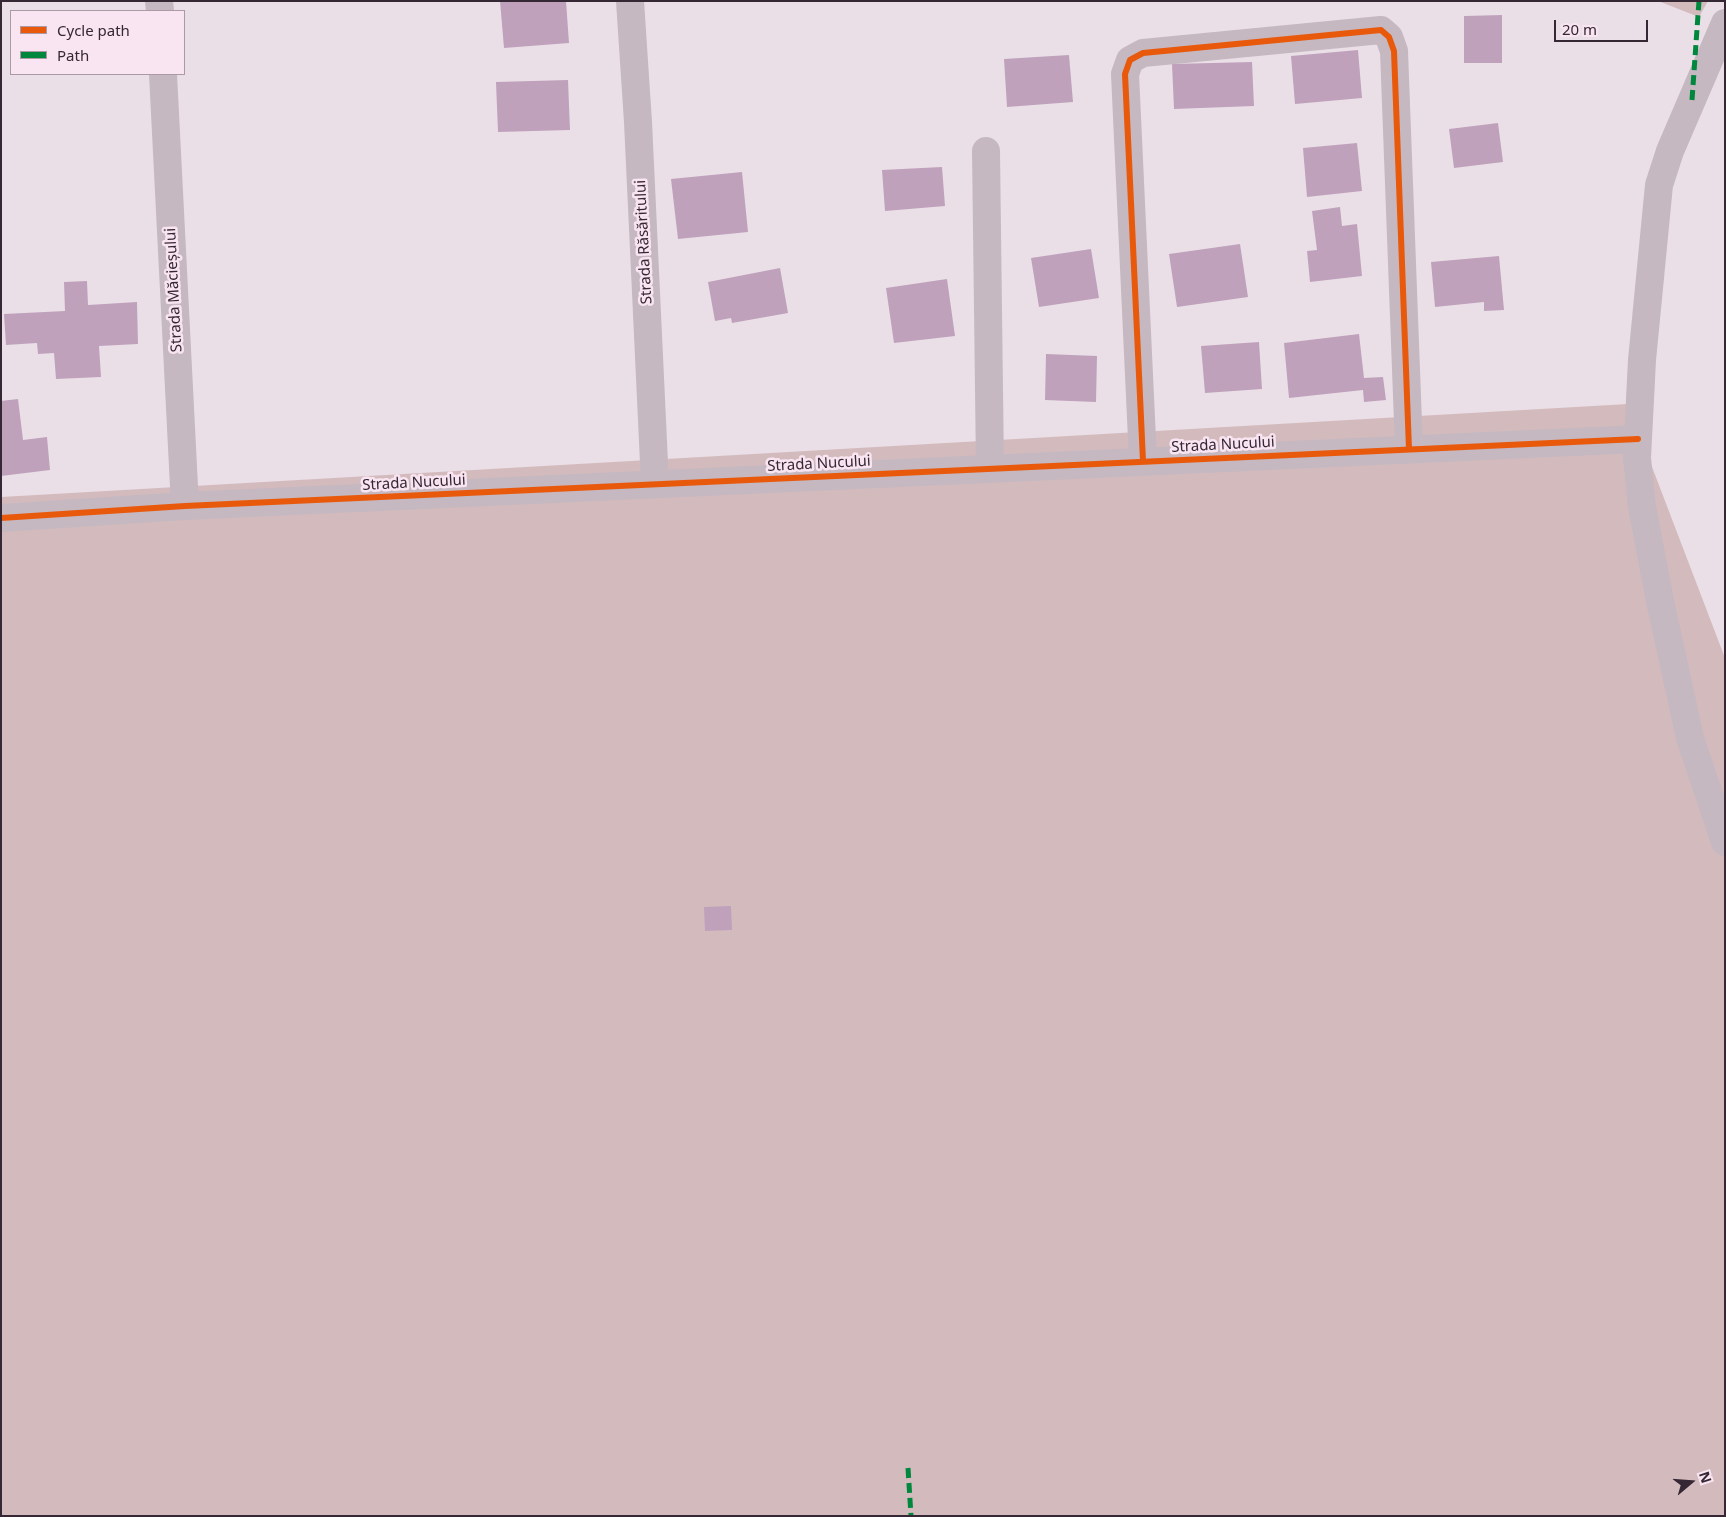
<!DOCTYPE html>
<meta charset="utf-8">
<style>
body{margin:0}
#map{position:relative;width:1726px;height:1517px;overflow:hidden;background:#ebdfe7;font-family:"Noto Sans",sans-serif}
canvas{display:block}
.frame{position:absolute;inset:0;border:2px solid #352733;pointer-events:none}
.legend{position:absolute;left:10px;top:10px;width:175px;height:65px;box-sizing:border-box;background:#f9e5f2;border:1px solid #ab99a6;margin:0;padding:6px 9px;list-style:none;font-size:15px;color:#352733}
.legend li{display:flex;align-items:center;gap:10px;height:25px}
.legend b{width:25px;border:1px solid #ab99a6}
.north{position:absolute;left:1666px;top:1457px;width:50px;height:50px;-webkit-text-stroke:4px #f9e5f2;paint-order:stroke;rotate:72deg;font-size:14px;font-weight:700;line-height:20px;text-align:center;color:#352733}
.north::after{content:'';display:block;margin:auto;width:18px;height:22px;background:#352733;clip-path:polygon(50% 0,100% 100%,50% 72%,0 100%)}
.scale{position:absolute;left:1554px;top:20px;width:94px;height:22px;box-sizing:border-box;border:2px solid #352733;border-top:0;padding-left:6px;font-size:15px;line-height:18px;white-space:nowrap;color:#352733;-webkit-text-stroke:4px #f9e5f2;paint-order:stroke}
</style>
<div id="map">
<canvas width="1726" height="1517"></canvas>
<div class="frame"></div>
<ul class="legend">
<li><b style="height:6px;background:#e8590c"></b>Cycle path</li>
<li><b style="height:6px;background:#00873e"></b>Path</li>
</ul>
<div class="north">N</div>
<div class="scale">20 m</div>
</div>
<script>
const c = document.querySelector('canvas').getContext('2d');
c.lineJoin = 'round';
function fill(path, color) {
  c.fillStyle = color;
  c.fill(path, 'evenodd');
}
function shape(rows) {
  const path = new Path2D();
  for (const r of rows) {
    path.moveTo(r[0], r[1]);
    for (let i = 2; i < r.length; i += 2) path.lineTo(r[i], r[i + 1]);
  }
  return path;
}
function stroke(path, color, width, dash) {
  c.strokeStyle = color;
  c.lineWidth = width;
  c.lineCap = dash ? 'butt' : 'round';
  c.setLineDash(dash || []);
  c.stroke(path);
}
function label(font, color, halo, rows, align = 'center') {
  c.font = font + ' "Noto Sans",sans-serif';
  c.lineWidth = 5;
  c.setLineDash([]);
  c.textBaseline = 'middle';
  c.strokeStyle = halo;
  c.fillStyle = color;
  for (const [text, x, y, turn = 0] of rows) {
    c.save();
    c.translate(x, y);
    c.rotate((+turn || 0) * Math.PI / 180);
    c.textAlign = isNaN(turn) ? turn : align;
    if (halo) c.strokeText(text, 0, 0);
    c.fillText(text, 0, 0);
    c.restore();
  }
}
const green = shape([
 [1658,1,1708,1,1699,17],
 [1628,404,1725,658,1725,1516,1,1516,1,497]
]);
const building = shape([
 [500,1,566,1,569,43,504,48],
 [1502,15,1502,63,1464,63,1464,16],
 [1358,50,1362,98,1295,104,1291,56],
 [1069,55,1073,102,1007,107,1004,59],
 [1252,62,1254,106,1174,109,1172,64],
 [568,80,570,130,498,132,496,82],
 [1498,123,1503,162,1454,168,1449,129],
 [1357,143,1362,191,1307,197,1303,148],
 [942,167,945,206,885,211,882,170],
 [742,172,748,232,678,239,671,179],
 [1340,207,1342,226,1357,224,1362,276,1310,282,1307,251,1317,250,1312,211],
 [1240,244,1248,297,1177,307,1169,254],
 [1091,249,1099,298,1039,307,1031,258],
 [1499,256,1504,310,1484,311,1484,302,1435,307,1431,262],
 [780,268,788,313,732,323,731,318,715,321,708,282],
 [947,279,955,336,894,343,886,288],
 [87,281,88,305,137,302,138,344,99,346,101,377,56,379,54,353,38,354,37,343,6,345,4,314,65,311,64,282],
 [1359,334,1364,378,1383,377,1386,400,1364,402,1363,390,1289,398,1284,343],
 [1259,342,1262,389,1205,393,1201,346],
 [1046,354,1097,356,1096,402,1045,400],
 [18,399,23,440,47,437,50,470,1,476,1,401],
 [731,906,732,930,705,931,704,907]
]);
const minor = shape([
 [159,1,160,11],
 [630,1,638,122,655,484],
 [1725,23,1670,151,1659,185,1642,360,1637,458,1642,507,1660,601,1690,738,1725,842],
 [163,74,185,506],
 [986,151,990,469],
 [1143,461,1125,74,1130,60,1143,53,1381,30,1389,37,1394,51,1409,449],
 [1,518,185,506,1638,439]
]);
const quiet = shape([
 [1692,100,1699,1],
 [908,1468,911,1516]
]);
const cycleway = shape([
 [1143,461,1125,74,1130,60,1143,53,1381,30,1389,37,1394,51,1409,449],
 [1,518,185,506,1638,439]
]);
const streetNames = [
 ["Strada Răsăritului",644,242,-93],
 ["Strada Măcieșului",174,290,-93],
 ["Strada Nucului",1223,445,-3],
 ["Strada Nucului",819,464,-3],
 ["Strada Nucului",414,483,-3]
];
fill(green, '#d3bbbd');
fill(building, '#bfa1bc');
stroke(minor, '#c5b8c1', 28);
stroke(quiet, '#00873e', 5, [10, 5]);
stroke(cycleway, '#e8590c', 6);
label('15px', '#352733', '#f9e5f2', streetNames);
</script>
